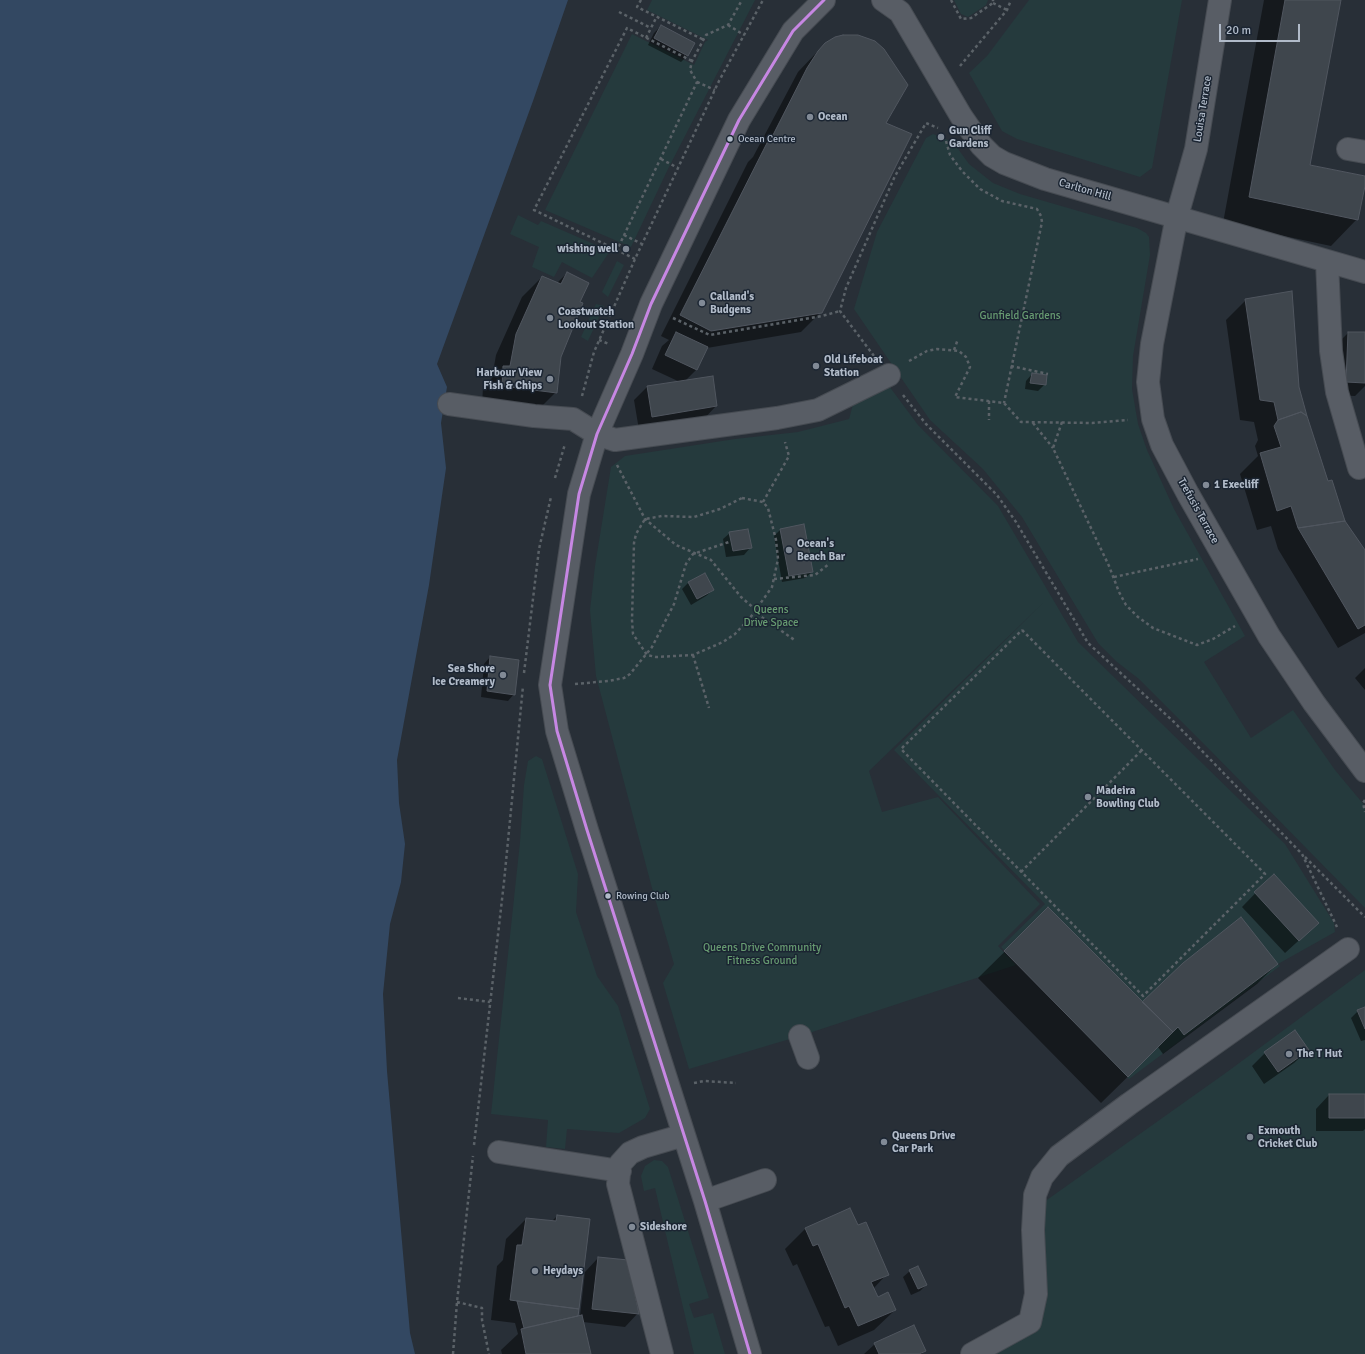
<!DOCTYPE html>
<style>
body{margin:0}
#map{position:relative;width:1365px;height:1354px;overflow:hidden;background:#282f37;font-family:Signika,sans-serif}
canvas{display:block}
.scale{position:absolute;left:1219px;top:24px;width:81px;height:18px;box-sizing:border-box;border:2px solid #b1bbc9;border-top:0;padding-left:5px;font-size:12px;line-height:14px;white-space:nowrap;color:#b1bbc9;-webkit-text-stroke:3px #1b2532;paint-order:stroke}
</style>
<div id="map">
<canvas width="1365" height="1354"></canvas>
<div class="scale">20 m</div>
</div>
<script>
const c = document.querySelector('canvas').getContext('2d');
c.lineJoin = 'round';
function fill(path, color) {
  c.fillStyle = color;
  c.fill(path, 'evenodd');
}
function shape(rows) {
  const path = new Path2D();
  for (const r of rows) {
    path.moveTo(r[0], r[1]);
    for (let i = 2; i < r.length; i += 2) path.lineTo(r[i], r[i + 1]);
  }
  return path;
}
function stroke(path, color, width, dash) {
  c.strokeStyle = color;
  c.lineWidth = width;
  c.lineCap = dash ? 'butt' : 'round';
  c.setLineDash(dash || []);
  c.stroke(path);
}
function label(font, color, halo, rows, align = 'center') {
  c.font = font + ' Signika,sans-serif';
  c.lineWidth = 3;
  c.setLineDash([]);
  c.textBaseline = 'middle';
  c.strokeStyle = halo;
  c.fillStyle = color;
  for (const [text, x, y, turn = 0] of rows) {
    c.save();
    c.translate(x, y);
    c.rotate((+turn || 0) * Math.PI / 180);
    c.textAlign = isNaN(turn) ? turn : align;
    if (halo) c.strokeText(text, 0, 0);
    c.fillText(text, 0, 0);
    c.restore();
  }
}
const green = shape([
 [652,0,755,0,668,169,631,247,545,210,632,34,694,65,705,42,708,40,647,10],
 [954,0,988,0,986,5,968,17,961,14],
 [1029,0,1182,0,1152,168,1140,177,1017,139,1002,131,969,73,987,56],
 [933,134,953,142,969,164,993,183,1020,194,1137,228,1146,233,1149,237,1150,255,1133,356,1132,389,1138,424,1147,450,1174,509,1245,636,1204,662,1251,738,1293,710,1335,770,1365,806,1365,908,1207,747,1139,679,1117,662,1098,643,1022,517,983,469,930,420,854,309,877,232,926,138],
 [518,215,538,225,541,221,610,251,592,278,562,262,554,277,532,267,539,247,510,234],
 [617,261,624,265,608,297,602,292],
 [596,304,604,306,588,341,581,337],
 [889,386,918,425,998,506,1078,642,1285,844,1334,923,1335,932,1278,964,1280,966,1129,1079,1001,947,1045,904,894,750,1044,602,869,771,882,812,938,797,1040,904,998,946,1016,965,800,1036,689,1069,663,983,674,964,652,888,596,676,590,610,595,566,611,467,625,456,735,439,798,432,849,419,854,401],
 [536,756,542,759,578,874,576,912,597,976,618,1006,650,1109,645,1118,619,1133,567,1129,565,1149,546,1147,548,1120,491,1114,520,842,524,785,528,761],
 [1365,970,1365,1354,990,1354,1040,1325,1044,1202,1227,1072],
 [654,1160,662,1161,668,1167,709,1298,689,1304,694,1318,713,1313,725,1354,694,1354,655,1188,644,1191,641,1176,645,1166]
]);
const water = shape([
 [0,0,568,0,533,101,437,364,447,387,441,423,446,468,429,585,397,760,399,803,405,844,401,882,390,924,383,994,387,1071,410,1333,415,1354,0,1354]
]);
const shadow = shape([
 [1264,0,1340,0,1309,166,1365,177,1365,181,1357,219,1331,246,1223,223],
 [661,26,687,56,681,62,648,45,654,33],
 [818,51,884,123,821,312,801,332,707,348,696,370,685,381,716,406,703,420,639,430,634,400,647,387,680,382,652,369,662,346,669,340,661,336,748,162,753,157,798,72],
 [567,273,579,303,560,356,556,392,536,412,482,406,483,387,492,378,496,355,522,297,542,277,557,283],
 [1246,300,1298,387,1327,482,1344,522,1365,552,1365,633,1338,648,1278,549,1271,526,1257,530,1240,474,1258,456,1255,446,1258,440,1254,422,1240,420,1226,320],
 [1348,333,1365,333,1365,386,1355,396,1333,395,1335,346],
 [1032,374,1045,384,1038,391,1025,389,1026,381],
 [780,530,812,572,805,578,782,582,774,536],
 [730,533,750,548,744,555,726,557,723,539],
 [688,583,713,590,706,596,691,605,682,589],
 [490,657,514,694,508,701,481,697,484,664],
 [1365,668,1365,690,1355,678],
 [1273,875,1318,923,1285,953,1242,907],
 [1048,909,1142,1003,1277,964,1257,984,1163,1054,1158,1047,1101,1103,978,978],
 [1365,1008,1365,1040,1361,1041,1351,1018,1358,1011],
 [1308,1050,1294,1063,1264,1084,1252,1066,1265,1053],
 [1329,1095,1365,1095,1365,1129,1363,1131,1316,1131,1316,1109],
 [850,1209,857,1227,887,1274,873,1289,877,1298,895,1310,874,1330,838,1346,829,1326,825,1327,797,1264,793,1266,785,1249,805,1229],
 [557,1216,588,1220,577,1310,575,1318,580,1316,585,1272,598,1258,638,1313,625,1327,583,1322,590,1354,502,1354,501,1350,518,1334,515,1323,491,1320,497,1266,503,1260,506,1239,526,1219,551,1222],
 [910,1271,926,1285,920,1291,911,1295,903,1277],
 [875,1344,924,1351,921,1354,864,1354]
]);
const building = shape([
 [1285,0,1341,0,1310,165,1365,176,1365,186,1358,220,1249,197,1285,0],
 [661,25,695,43,688,56,654,38,661,25],
 [843,35,858,35,875,41,884,49,908,85,886,123,912,134,822,313,711,331,680,315,768,141,773,135,807,68,818,51,825,43,835,37,843,35],
 [567,272,589,283,580,302,583,303,561,357,557,393,502,386,503,366,510,366,516,334,542,276,561,284,567,272],
 [1292,291,1299,387,1307,416,1301,412,1278,420,1274,402,1260,400,1245,299,1292,291],
 [676,332,708,347,697,370,665,355,676,332],
 [1348,332,1365,332,1365,383,1346,382,1348,332],
 [1032,373,1047,375,1046,385,1030,383,1032,373],
 [713,376,717,406,652,417,647,386,713,376],
 [1301,412,1307,416,1328,481,1332,480,1345,521,1298,528,1291,506,1277,511,1260,453,1281,447,1274,426,1278,420,1301,412],
 [1345,521,1365,550,1365,625,1358,629,1298,528,1345,521],
 [804,524,813,572,789,576,780,529,804,524],
 [748,529,752,548,733,551,729,532,748,529],
 [705,573,714,590,697,599,688,582,705,573],
 [490,656,519,660,515,695,487,691,490,656],
 [1274,874,1319,923,1299,941,1254,892,1274,874],
 [1048,907,1173,1032,1128,1077,1004,951,1048,907],
 [1241,917,1278,964,1184,1035,1178,1027,1173,1032,1142,1002,1183,963,1241,917],
 [1365,1007,1365,1029,1357,1010,1365,1007],
 [1295,1030,1309,1050,1278,1072,1264,1052,1295,1030],
 [1329,1094,1365,1094,1365,1118,1329,1118,1329,1094],
 [850,1208,858,1225,866,1222,889,1275,871,1282,878,1297,888,1292,896,1310,858,1326,849,1306,845,1308,818,1244,813,1246,805,1228,850,1208],
 [557,1215,590,1219,579,1309,510,1300,517,1245,522,1245,526,1218,556,1221,557,1215],
 [598,1257,628,1260,639,1314,592,1309,598,1257],
 [918,1266,927,1285,918,1289,909,1270,918,1266],
 [517,1301,579,1309,578,1316,524,1328,517,1301],
 [582,1315,591,1354,526,1354,521,1329,582,1315],
 [914,1325,926,1351,919,1354,879,1354,874,1343,914,1325]
]);
const path = shape([
 [641,0,637,7,704,40],
 [951,0,961,19,971,18,993,3,993,0],
 [993,3,1007,10],
 [619,12,651,28],
 [728,25,744,35],
 [646,38,656,18],
 [960,66,1007,10,1011,0],
 [697,82,715,90],
 [946,141,950,155,962,171,980,189,1002,201,1037,209,1041,216,1042,222,1004,403],
 [661,159,678,168],
 [624,235,642,244],
 [617,250,534,210,627,28,692,61],
 [635,259,617,250,697,82,690,70,692,61,706,35,728,25,742,0],
 [673,318,710,335,822,316,840,311],
 [599,340,609,344],
 [954,350,958,339],
 [874,356,840,311,846,288,895,176,926,123,938,128],
 [909,361,927,351,937,349,959,351,966,357,970,367,955,397,1004,403,1021,422,1092,423,1128,420],
 [1011,366,1048,374],
 [903,395,926,424,997,495,1016,522,1088,643,1174,722,1302,854,1337,927],
 [582,396,594,352,635,259,719,81,763,0],
 [989,401,989,420],
 [1062,422,1053,448,1109,566,1119,592,1126,605,1138,617,1153,628,1197,645,1213,639,1235,626],
 [1033,423,1053,448],
 [617,465,645,519,676,545,711,560,741,597,756,610,760,616,796,641],
 [555,478,565,444],
 [742,498,763,502,768,508,776,540,778,559,772,587,750,618,735,634,723,642,693,655,656,657,647,655,633,634,632,620,634,543,636,534,645,519,662,516,694,517,720,509,742,498],
 [763,502,789,456,785,442],
 [1114,577,1198,559],
 [774,579,815,575,829,564],
 [1022,630,1265,874,1143,996,901,749,1022,630],
 [693,655,709,708],
 [524,673,539,549,551,497],
 [575,684,608,681,624,678,630,674,652,647,674,604,686,564,693,554,729,542],
 [1365,800,1363,803,1365,812],
 [1305,857,1365,917],
 [1021,872,1142,750],
 [458,998,490,1002],
 [694,1083,704,1081,736,1083],
 [474,1145,504,882,523,686],
 [457,1302,482,1308,482,1320,489,1354],
 [453,1354,457,1302,473,1156]
]);
const minor = shape([
 [883,0,900,12,961,116,981,145,992,156,1004,163,1045,179,1365,272],
 [1220,0,1196,149,1177,216,1152,344,1148,382,1153,419,1162,445,1188,494,1269,636,1314,703,1365,771],
 [1348,149,1365,152],
 [1327,262,1331,351,1337,392,1359,468],
 [449,404,534,416,573,419,597,434,615,440,777,418,818,410,889,375],
 [800,1036,808,1058],
 [499,1152,620,1171],
 [705,1201,765,1180],
 [662,1354,618,1184,620,1164,630,1153,643,1147,684,1135],
 [750,1354,705,1201,587,830,557,731,550,685,579,494,597,434,632,354,651,304,739,120,793,31,824,0],
 [972,1354,1030,1322,1036,1294,1033,1230,1035,1195,1042,1177,1059,1156,1129,1104,1348,949]
]);
const bus1 = shape([
 [750,1354,705,1201,587,830,557,731,550,685,579,494,597,434,632,354,651,304,739,120,793,31,824,0]
]);
const markers = [
 [810,117,4,"#818a96"],
 [941,137,4,"#818a96"],
 [730,139,3.5,"#b1bbc9"],
 [626,249,4,"#818a96"],
 [702,303,4,"#818a96"],
 [550,318,4,"#818a96"],
 [816,366,4,"#818a96"],
 [550,379,4,"#818a96"],
 [1206,485,4,"#818a96"],
 [789,550,4,"#818a96"],
 [503,675,4,"#818a96"],
 [1088,797,4,"#818a96"],
 [608,896,3.5,"#b1bbc9"],
 [1289,1054,4,"#818a96"],
 [1250,1137,4,"#818a96"],
 [884,1142,4,"#818a96"],
 [632,1227,4,"#818a96"],
 [535,1271,4,"#818a96"]
];
const busNames = [
 ["Ocean Centre",738,139],
 ["Rowing Club",616,896]
];
const streetNames = [
 ["Louisa Terrace",1203,109,-81],
 ["Carlton Hill",1085,190,16],
 ["Trefusis Terrace",1198,511,61]
];
const poiNames = [
 ["Ocean",818,117],
 ["Gun Cliff",949,131],
 ["Gardens",949,144],
 ["wishing well",618,249,"right"],
 ["Calland's",710,297],
 ["Budgens",710,310],
 ["Coastwatch",558,312],
 ["Lookout Station",558,325],
 ["Old Lifeboat",824,360],
 ["Station",824,373],
 ["Harbour View",542,373,"right"],
 ["Fish & Chips",542,386,"right"],
 ["1 Execliff",1214,485],
 ["Ocean's",797,544],
 ["Beach Bar",797,557],
 ["Sea Shore",495,669,"right"],
 ["Ice Creamery",495,682,"right"],
 ["Madeira",1096,791],
 ["Bowling Club",1096,804],
 ["The T Hut",1297,1054],
 ["Exmouth",1258,1131],
 ["Cricket Club",1258,1144],
 ["Queens Drive",892,1136],
 ["Car Park",892,1149],
 ["Sideshore",640,1227],
 ["Heydays",543,1271]
];
const parkNames = [
 ["Gunfield Gardens",1020,316],
 ["Queens",771,610],
 ["Drive Space",771,623],
 ["Queens Drive Community",762,948],
 ["Fitness Ground",762,961]
];
fill(green, '#253a3d');
fill(water, '#334862');
fill(shadow, '#0007');
fill(building, '#3f464d');
stroke(building, '#50565f', 1);
stroke(minor, '#464b52', 24);
stroke(path, '#5b6268', 2.5, [3, 3]);
stroke(minor, '#585d65', 22);
stroke(bus1, '#c787e3', 3);
for (const [x, y, r, color] of markers) {
  const dot = new Path2D();
  dot.arc(x, y, r, 0, 2 * Math.PI);
  c.fillStyle = color;
  c.fill(dot);
  stroke(dot, '#1b2532', 1.5);
}
label('10px', '#b1bbc9', '#1b2532', busNames, 'left');
label('11px', '#b1bbc9', '#1b2532', streetNames);
label('bold 11px', '#b1bbc9', '#1b2532', poiNames, 'left');
label('11px', '#679b71', '#1b2532', parkNames);
</script>
